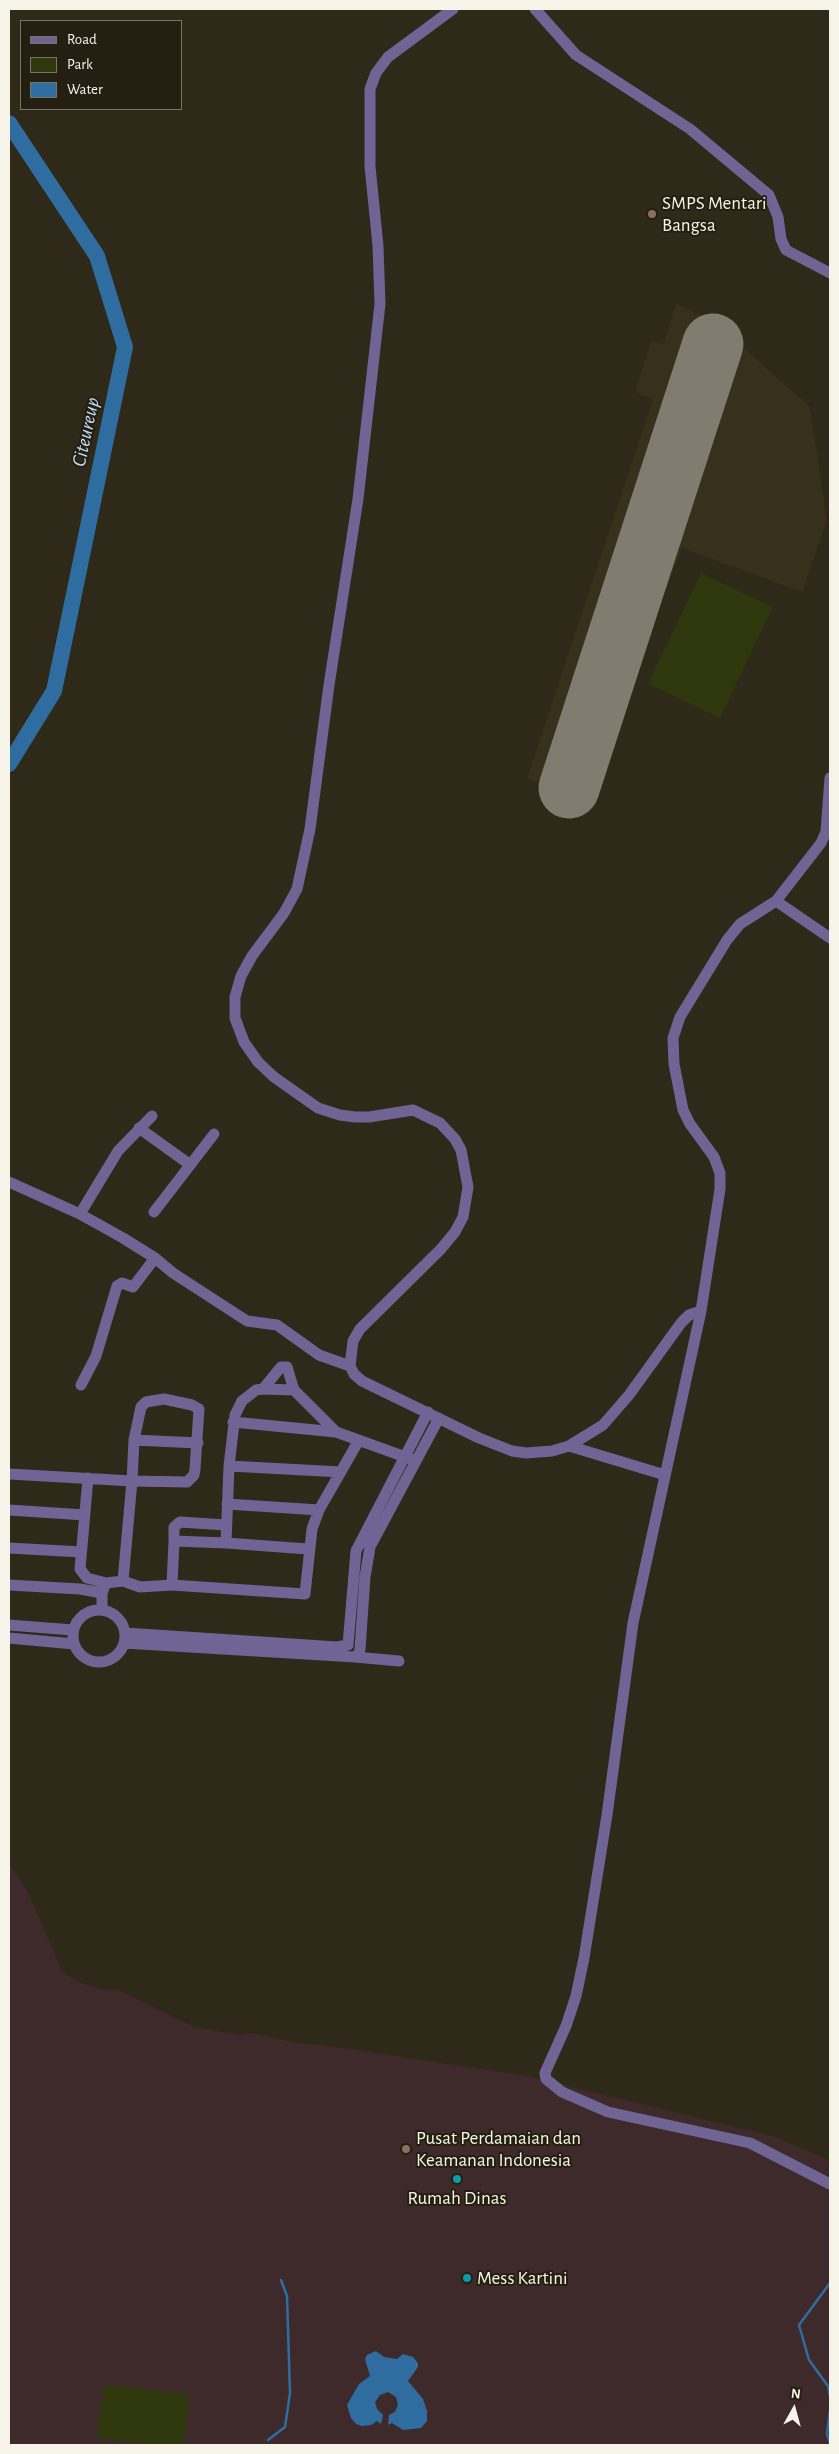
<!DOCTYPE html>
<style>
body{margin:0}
#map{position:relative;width:839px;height:2454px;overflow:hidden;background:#2e2919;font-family:"Alegreya Sans",sans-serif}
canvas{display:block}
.frame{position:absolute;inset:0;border:10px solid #f6f3e9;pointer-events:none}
.legend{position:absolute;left:20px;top:20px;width:162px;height:90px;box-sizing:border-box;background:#241f10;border:1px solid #787467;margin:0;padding:6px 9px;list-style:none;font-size:15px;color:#f6f3e9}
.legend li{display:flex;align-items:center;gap:10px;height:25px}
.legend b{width:25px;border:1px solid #787467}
.north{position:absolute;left:769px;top:2384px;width:50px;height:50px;-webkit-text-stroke:4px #241f10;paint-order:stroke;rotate:7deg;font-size:14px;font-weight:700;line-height:20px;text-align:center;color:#f6f3e9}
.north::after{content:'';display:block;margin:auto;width:18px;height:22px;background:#f6f3e9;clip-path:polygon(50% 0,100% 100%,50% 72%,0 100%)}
</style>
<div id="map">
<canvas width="839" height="2454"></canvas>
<div class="frame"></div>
<ul class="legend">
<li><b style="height:6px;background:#6f6494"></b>Road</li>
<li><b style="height:14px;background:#2e380c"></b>Park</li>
<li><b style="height:14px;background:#2f6da1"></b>Water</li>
</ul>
<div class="north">N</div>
</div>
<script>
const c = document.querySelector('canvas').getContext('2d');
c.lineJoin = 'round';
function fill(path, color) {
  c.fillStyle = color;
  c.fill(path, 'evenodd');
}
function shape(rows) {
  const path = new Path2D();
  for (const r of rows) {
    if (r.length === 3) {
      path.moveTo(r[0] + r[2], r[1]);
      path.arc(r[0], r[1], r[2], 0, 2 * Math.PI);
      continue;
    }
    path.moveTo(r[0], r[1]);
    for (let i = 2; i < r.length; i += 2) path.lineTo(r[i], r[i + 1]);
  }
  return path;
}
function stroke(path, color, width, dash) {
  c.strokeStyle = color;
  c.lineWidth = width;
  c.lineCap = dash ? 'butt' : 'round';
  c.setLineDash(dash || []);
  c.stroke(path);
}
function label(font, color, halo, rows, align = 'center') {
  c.font = font + ' "Alegreya Sans",sans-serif';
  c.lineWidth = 4;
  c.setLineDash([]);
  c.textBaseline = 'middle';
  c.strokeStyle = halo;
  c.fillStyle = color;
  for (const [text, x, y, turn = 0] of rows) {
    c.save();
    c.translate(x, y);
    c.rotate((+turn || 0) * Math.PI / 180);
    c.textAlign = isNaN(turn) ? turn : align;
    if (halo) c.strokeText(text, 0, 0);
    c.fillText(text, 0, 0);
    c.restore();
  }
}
const built = shape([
 [676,303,717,324,810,407,827,521,802,592,682,548,584,802,527,778,653,399,635,392,651,341,664,344]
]);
const education = shape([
 [9,1863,29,1894,62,1971,76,1981,103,1990,118,1990,194,2027,239,2035,252,2033,296,2043,322,2045,527,2076,776,2137,830,2161,830,2445,9,2445]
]);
const green = shape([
 [701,573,773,607,720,718,648,684],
 [104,2385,190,2394,184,2445,158,2445,97,2438]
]);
const water = shape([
 [376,2351,384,2357,397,2359,403,2354,413,2357,418,2363,418,2367,408,2381,423,2399,427,2411,427,2421,421,2428,403,2430,392,2423,388,2425,389,2415,395,2412,398,2405,396,2397,388,2392,380,2395,375,2402,377,2409,383,2415,381,2424,377,2421,371,2425,362,2426,356,2424,351,2418,347,2405,359,2384,370,2376,365,2359,367,2355]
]);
const stream = shape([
 [830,2283,799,2325,809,2360,828,2386,830,2396],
 [830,2410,827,2434,830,2443],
 [268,2440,285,2427,290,2393,287,2296,281,2280]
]);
const river = shape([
 [9,123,97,256,125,347,54,691,9,764]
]);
const runway = shape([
 [569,788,713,344]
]);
const minor = shape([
 [453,9,388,57,376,73,370,89,370,166,378,246,380,304,358,499,329,685,310,829,297,889,284,913,252,956,241,976,235,997,235,1018,244,1042,258,1062,274,1077,318,1108,340,1115,355,1117,369,1117,413,1110,440,1123,455,1139,461,1150,468,1187,463,1217,455,1232,441,1249,360,1329,353,1341,350,1366,354,1374,362,1381,479,1438,512,1451,526,1453,552,1451,569,1446,603,1425,629,1395,681,1323,689,1315,701,1311],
 [535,9,576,55,690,129,769,195,778,217,781,239,786,250,830,273],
 [830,778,826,832,821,843,776,901,740,924,727,940,680,1017,673,1038,674,1064,683,1110,690,1124,714,1157,720,1173,720,1189,701,1311,633,1623,607,1815,584,1958,576,1996,566,2026,545,2073,546,2079,562,2092,608,2112,750,2143,830,2184],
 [776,901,830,938],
 [139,1128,189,1164],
 [9,1182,80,1214,123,1238,155,1258,173,1273,247,1321,277,1325,319,1355,350,1366],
 [154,1212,214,1134],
 [80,1214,118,1151,152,1116],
 [81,1385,96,1356,117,1286,122,1283,133,1287,155,1258],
 [263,1389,294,1390],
 [233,1422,336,1432],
 [134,1440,198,1443],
 [569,1446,665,1475],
 [229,1466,341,1472],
 [9,1474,132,1481,187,1482,194,1475,195,1469,199,1409,192,1405,164,1399,146,1402,141,1407,134,1440,132,1481,123,1581],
 [88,1478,80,1569,87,1578,106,1583],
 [227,1504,319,1510],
 [9,1510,85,1515],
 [174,1541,174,1527,180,1522,226,1525],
 [226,1543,308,1549],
 [9,1548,81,1552],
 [9,1585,80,1589,102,1593],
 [172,1585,174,1541,226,1543,229,1466,235,1415,242,1401,256,1390,263,1389,281,1367,287,1367,294,1390,336,1432,411,1459],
 [102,1610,102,1593,106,1583,123,1581,140,1587,172,1585,305,1594,312,1529,319,1510,359,1440],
 [99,1636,26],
 [9,1625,73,1630],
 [125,1633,337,1647,348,1645,356,1551,428,1412],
 [9,1638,74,1644],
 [124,1643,355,1657,359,1654,360,1649,365,1577,370,1547,439,1418],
 [355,1657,399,1661]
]);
const markers = [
 [652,214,5,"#8d6e63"],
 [406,2149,5,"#8d6e63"],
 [457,2179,5,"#0f9aa8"],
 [467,2278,5,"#0f9aa8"]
];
const poiNames = [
 ["SMPS Mentari",662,203],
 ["Bangsa",662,225],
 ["Pusat Perdamaian dan",416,2138],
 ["Keamanan Indonesia",416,2160],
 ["Rumah Dinas",457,2198,"center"],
 ["Mess Kartini",477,2278]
];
const waterNames = [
 ["Citeureup",86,432,-78]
];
fill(built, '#37301a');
fill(education, '#3e2a2b');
fill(green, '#2e380c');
fill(water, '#2f6da1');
stroke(stream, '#2f6da1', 2.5);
stroke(river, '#2f6da1', 16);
stroke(runway, '#807c6f', 61);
stroke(minor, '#6f6494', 11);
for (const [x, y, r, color] of markers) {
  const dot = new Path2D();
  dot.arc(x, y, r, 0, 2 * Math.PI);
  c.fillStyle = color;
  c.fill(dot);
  stroke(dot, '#241f10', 2);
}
label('19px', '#f6f3e9', '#241f10', poiNames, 'left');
label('italic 20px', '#bedefc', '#241f10', waterNames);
</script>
